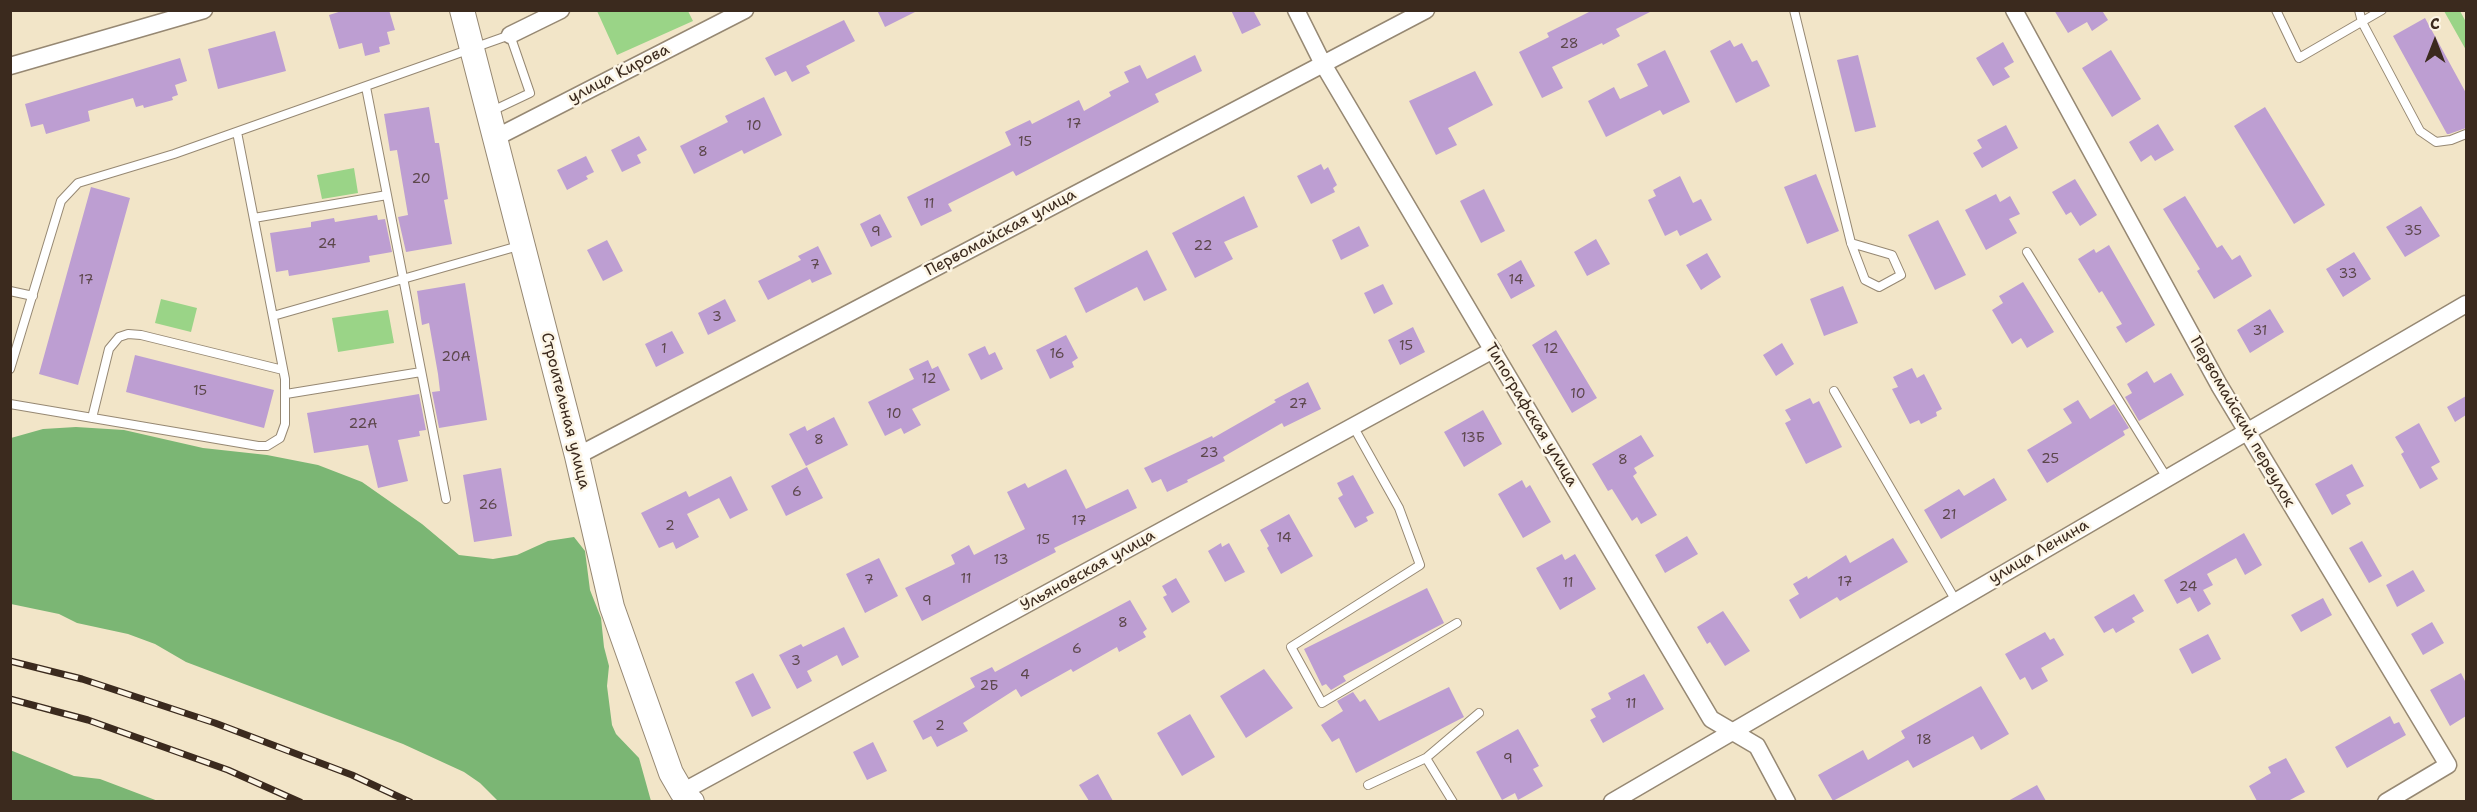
<!DOCTYPE html>
<meta charset="utf-8">
<style>
body{margin:0}
#map{position:relative;width:2477px;height:812px;overflow:hidden;background:#f2e5c8;font-family:"Shantell Sans",sans-serif}
canvas{display:block}
.frame{position:absolute;inset:0;border:12px solid #3b2a1e;pointer-events:none}
.north{position:absolute;left:2405px;top:12px;width:60px;height:60px;-webkit-text-stroke:4px #fcf5e5;paint-order:stroke;rotate:0deg;font-size:16px;font-weight:700;line-height:24px;text-align:center;color:#3b2a1e}
.north::after{content:'';display:block;margin:auto;width:21px;height:27px;background:#3b2a1e;clip-path:polygon(50% 0,100% 100%,50% 72%,0 100%)}
</style>
<div id="map">
<canvas width="2477" height="812"></canvas>
<div class="frame"></div>
<div class="north">С</div>
</div>
<script>
const c = document.querySelector('canvas').getContext('2d');
c.lineJoin = 'round';
function fill(path, color) {
  c.fillStyle = color;
  c.fill(path, 'evenodd');
}
function shape(rows) {
  const path = new Path2D();
  for (const r of rows) {
    path.moveTo(r[0], r[1]);
    for (let i = 2; i < r.length; i += 2) path.lineTo(r[i], r[i + 1]);
  }
  return path;
}
function stroke(path, color, width, dash) {
  c.strokeStyle = color;
  c.lineWidth = width;
  c.lineCap = dash ? 'butt' : 'round';
  c.setLineDash(dash || []);
  c.stroke(path);
}
function label(font, color, halo, rows, align = 'center') {
  c.font = font + ' "Shantell Sans",sans-serif';
  c.lineWidth = 5;
  c.setLineDash([]);
  c.textBaseline = 'middle';
  c.strokeStyle = halo;
  c.fillStyle = color;
  for (const [text, x, y, turn = 0] of rows) {
    c.save();
    c.translate(x, y);
    c.rotate((+turn || 0) * Math.PI / 180);
    c.textAlign = isNaN(turn) ? turn : align;
    if (halo) c.strokeText(text, 0, 0);
    c.fillText(text, 0, 0);
    c.restore();
  }
}
const green = shape([
 [597,11,688,11,693,21,617,55],
 [2444,11,2460,11,2466,22,2466,50],
 [354,168,358,193,322,199,317,175],
 [161,299,197,308,191,332,155,323],
 [388,310,394,343,338,352,332,318]
]);
const forest = shape([
 [76,427,124,430,203,448,267,455,318,465,362,482,422,524,459,555,493,559,517,555,548,541,574,537,585,551,590,590,601,618,604,647,609,666,607,686,612,725,616,734,639,758,651,801,498,801,480,783,464,772,403,744,186,662,155,644,128,634,77,623,59,614,11,604,11,438,43,429],
 [10,750,74,776,100,779,158,801,11,801]
]);
const building = shape([
 [345,10,389,10,395,30,387,32,390,44,379,47,380,52,365,56,362,43,339,49,329,15],
 [877,10,919,10,885,27],
 [1231,10,1253,10,1261,25,1242,34],
 [1593,10,1654,10,1616,29,1620,36,1603,45,1602,43,1552,67,1563,88,1542,98,1519,52,1549,37,1547,33],
 [2054,10,2105,10,2103,12,2108,20,2092,31,2087,22,2068,33],
 [2425,18,2466,93,2466,128,2449,134,2447,134,2393,36],
 [844,20,855,41,806,66,810,73,792,82,786,71,775,76,765,58],
 [275,31,286,71,218,89,208,49],
 [1730,40,1734,47,1742,43,1752,62,1757,60,1770,86,1736,103,1710,51],
 [2003,42,2014,62,2004,68,2010,77,1993,86,1976,58],
 [1665,50,1690,102,1663,115,1660,110,1606,137,1588,101,1614,87,1620,99,1648,86,1637,64],
 [2111,50,2141,99,2112,117,2082,68],
 [1195,55,1202,71,1155,94,1159,102,1016,176,1013,171,948,204,952,211,921,226,907,197,1011,145,1005,132,1030,120,1032,124,1079,100,1084,111,1111,96,1109,92,1129,82,1124,72,1140,65,1147,79],
 [1858,55,1876,127,1855,132,1837,60],
 [180,58,187,81,175,85,178,95,172,97,173,100,144,108,143,105,136,107,133,98,88,111,90,121,46,134,43,124,31,127,25,104],
 [1475,71,1493,105,1448,128,1457,145,1436,155,1409,101],
 [764,97,782,135,744,154,742,150,694,174,680,146,728,122,725,116],
 [429,107,435,143,439,143,448,199,444,200,452,244,406,252,398,217,408,215,397,150,390,151,384,114],
 [2265,107,2325,205,2294,224,2234,126],
 [2158,124,2174,150,2155,161,2151,155,2141,162,2129,142],
 [2006,125,2018,148,1982,168,1973,153,1982,148,1977,140],
 [639,136,647,150,637,155,641,163,622,172,611,150],
 [586,156,594,172,586,176,588,179,567,190,557,170],
 [1321,164,1324,170,1328,167,1337,185,1333,188,1335,192,1311,204,1297,176],
 [1816,174,1839,231,1807,244,1784,187],
 [1680,176,1693,203,1701,199,1712,220,1680,236,1677,230,1665,236,1648,200,1656,196,1653,190],
 [2075,179,2097,215,2080,226,2071,212,2066,215,2052,192],
 [91,187,130,198,78,385,39,374],
 [1484,189,1505,231,1481,243,1460,201],
 [1996,194,2000,202,2010,196,2020,214,2009,219,2017,233,1986,250,1965,210],
 [1244,196,1258,227,1224,242,1233,259,1195,278,1172,233],
 [2185,196,2217,248,2222,245,2232,260,2240,255,2252,276,2214,299,2197,271,2200,269,2163,209],
 [2421,206,2440,236,2405,257,2386,227],
 [880,214,892,237,871,247,860,224],
 [377,215,378,220,385,219,392,252,369,256,370,262,319,271,289,276,288,270,276,272,270,233,311,227,311,222,334,218,335,222],
 [1938,220,1966,275,1935,290,1908,235],
 [1359,226,1369,246,1341,260,1332,240],
 [1596,239,1610,264,1587,276,1574,252],
 [607,240,623,271,603,281,587,250],
 [2109,245,2155,325,2126,343,2116,327,2122,324,2102,291,2099,293,2078,259,2094,249,2096,253],
 [818,246,832,274,812,283,810,279,768,300,758,281,801,260,798,256],
 [1147,250,1167,290,1144,301,1137,287,1086,313,1074,288],
 [2354,252,2371,279,2343,297,2326,269],
 [1707,253,1721,277,1701,290,1686,265],
 [1521,260,1535,286,1511,299,1497,274],
 [2023,282,2054,332,2027,348,2021,338,2012,344,1992,310,2003,303,1999,296],
 [465,283,487,420,439,428,432,392,440,391,438,374,429,323,422,325,417,291],
 [1383,284,1393,304,1374,314,1364,293],
 [1843,286,1858,323,1824,336,1810,299],
 [725,299,736,321,708,335,698,313],
 [2270,309,2284,332,2250,353,2237,330],
 [1413,327,1425,352,1400,365,1388,340],
 [1556,330,1597,398,1572,413,1532,345],
 [672,331,684,353,656,367,645,344],
 [1066,335,1078,358,1072,362,1074,367,1050,379,1036,350],
 [1782,343,1794,364,1776,376,1763,355],
 [985,346,989,355,995,352,1003,369,981,380,968,354],
 [135,355,274,390,264,428,126,392],
 [928,360,932,369,938,366,950,390,912,409,921,425,904,434,901,428,885,436,868,402,914,379,909,369],
 [1912,368,1917,378,1924,374,1942,409,1936,412,1937,416,1921,424,1919,420,1910,424,1892,389,1898,387,1893,377],
 [2147,371,2154,383,2171,373,2184,395,2139,421,2125,397,2132,393,2127,384],
 [1308,382,1321,409,1284,427,1282,423,1223,457,1225,461,1187,480,1188,482,1167,492,1161,479,1152,483,1144,468,1212,436,1213,438,1276,402,1274,400],
 [419,394,426,430,419,431,420,436,398,440,408,481,378,488,368,445,314,453,307,413],
 [2466,396,2466,415,2455,422,2447,407],
 [1810,398,1813,404,1819,401,1842,447,1806,464,1785,423,1791,420,1785,410],
 [2078,400,2090,419,2114,404,2129,428,2123,431,2125,435,2047,483,2027,450,2072,423,2063,409],
 [1483,410,1502,444,1464,467,1444,432],
 [834,417,848,445,806,466,789,434,805,426,807,431],
 [2419,423,2440,462,2431,467,2438,479,2420,489,2401,454,2404,452,2395,437],
 [1641,435,1654,456,1634,468,1637,473,1633,476,1657,515,1641,524,1637,517,1632,521,1612,489,1608,491,1592,464],
 [2352,464,2364,486,2346,495,2351,504,2332,515,2315,484],
 [807,467,823,498,786,516,771,486],
 [501,468,512,536,474,542,463,475],
 [1066,469,1086,509,1128,489,1137,508,1054,548,1056,552,922,621,905,588,955,564,951,555,969,545,974,555,1025,529,1007,492,1025,483,1028,488],
 [1353,475,1374,513,1366,517,1368,521,1355,528,1338,498,1343,495,1337,483],
 [731,476,748,510,730,519,719,498,687,514,699,537,676,549,673,542,659,548,641,513,686,491,689,497],
 [1994,478,2007,500,1941,539,1924,510,1959,489,1964,496],
 [1522,480,1526,488,1530,485,1551,522,1523,538,1498,494],
 [1289,514,1313,556,1281,574,1267,548,1269,546,1260,530],
 [2244,533,2262,565,2245,575,2236,558,2207,574,2213,585,2203,590,2211,604,2198,612,2190,597,2177,604,2164,580],
 [1687,536,1698,554,1665,573,1655,555],
 [1893,538,1908,562,1840,601,1837,597,1800,619,1789,600,1799,594,1793,584,1807,576,1808,579,1846,555,1850,563],
 [2362,541,2382,576,2369,583,2349,548],
 [1221,543,1222,547,1229,543,1245,572,1225,582,1208,551],
 [1562,554,1565,560,1575,554,1596,589,1560,610,1536,568],
 [879,558,898,596,865,613,846,574],
 [2413,570,2425,591,2397,607,2386,585],
 [1176,578,1190,602,1172,613,1163,597,1167,595,1162,586],
 [1427,588,1444,623,1343,676,1346,681,1331,690,1326,684,1322,686,1304,649],
 [2134,594,2144,611,2132,618,2135,622,2116,633,2113,628,2104,633,2094,617],
 [2323,598,2332,615,2301,632,2291,615],
 [1130,600,1147,629,1143,632,1146,637,1119,652,1117,647,1073,672,1071,669,1021,697,1016,689,963,723,968,731,937,747,931,736,923,740,913,721,975,687,970,678,992,667,995,672],
 [1723,611,1750,651,1725,666,1710,642,1707,644,1697,627],
 [2432,622,2444,643,2423,655,2411,634],
 [844,627,859,657,842,666,837,655,807,671,812,681,797,689,779,655,801,644,803,647],
 [2045,632,2050,640,2054,638,2064,655,2041,668,2048,681,2032,690,2025,677,2020,680,2005,654],
 [2208,634,2221,659,2192,674,2179,649],
 [1264,669,1293,708,1246,738,1220,696],
 [753,673,771,708,752,717,735,682],
 [2461,673,2466,683,2466,716,2450,726,2430,690],
 [1644,674,1664,709,1603,743,1590,720,1596,717,1591,709,1611,699,1608,693],
 [1981,686,2009,734,1981,750,1973,736,1913,768,1908,760,1833,801,1818,775,1863,750,1868,760,1905,738,1901,731],
 [1449,687,1464,717,1356,773,1339,738,1332,742,1321,725,1343,711,1337,701,1353,692,1360,702,1365,699,1379,721],
 [1190,714,1215,757,1182,776,1157,733],
 [2390,716,2394,724,2399,722,2406,735,2347,768,2335,747],
 [1518,729,1539,766,1533,769,1543,786,1518,800,1515,793,1502,800,1476,752],
 [873,742,887,771,867,780,853,752],
 [2286,758,2305,792,2288,801,2257,801,2249,786,2271,773,2268,767],
 [1098,774,1113,801,1089,801,1079,785],
 [2037,785,2046,801,2008,801]
]);
const lane = shape([
 [1794,10,1851,243,1865,280,1879,287,1901,275,1892,255,1851,243],
 [2276,10,2299,58,2382,10],
 [2359,10,2362,22,2420,131,2436,142,2451,140,2466,134],
 [366,87,446,499],
 [254,218,387,195],
 [2027,252,2167,478],
 [10,291,33,296],
 [273,316,522,245],
 [10,369,61,201,78,183,174,154,510,35,530,93,492,111],
 [1834,391,1956,601],
 [286,394,421,372],
 [10,404,258,446,267,446,280,438,285,424,285,379,237,132],
 [92,418,109,349,119,337,128,334,141,335,283,370],
 [1353,426,1399,508,1420,565,1291,647,1322,703,1457,623],
 [1426,758,1453,802],
 [1368,785,1426,758,1479,713]
]);
const street = shape([
 [1296,10,1323,64,1711,719,1757,746,1787,802],
 [2014,10,2219,385,2448,765,2386,802],
 [510,35,561,10],
 [10,66,204,10],
 [495,138,745,10],
 [577,456,1426,10],
 [682,792,1493,350],
 [1612,802,2466,304]
]);
const secondary = shape([
 [462,10,577,456,612,607,671,773,682,792,692,802]
]);
const rail = shape([
 [10,661,82,679,215,723,352,775,410,802],
 [10,699,88,720,228,770,300,802]
]);
const numberNames = [
 ["28",1569,44],
 ["17",1074,124],
 ["10",754,126],
 ["15",1025,142],
 ["8",703,152],
 ["20",421,179],
 ["11",929,204],
 ["35",2413,231],
 ["9",876,232],
 ["24",327,244],
 ["22",1203,246],
 ["7",815,265],
 ["33",2348,274],
 ["17",86,280],
 ["14",1516,280],
 ["3",717,317],
 ["31",2260,331],
 ["15",1406,346],
 ["1",664,349],
 ["12",1551,349],
 ["16",1057,354],
 ["20А",456,357],
 ["12",929,379],
 ["15",200,391],
 ["10",1578,394],
 ["27",1298,404],
 ["10",894,414],
 ["22А",363,424],
 ["13Б",1473,438],
 ["8",819,440],
 ["23",1209,453],
 ["25",2050,459],
 ["8",1623,460],
 ["6",797,492],
 ["26",488,505],
 ["21",1949,515],
 ["17",1079,521],
 ["2",670,526],
 ["14",1284,538],
 ["15",1043,540],
 ["13",1001,560],
 ["11",966,579],
 ["7",869,580],
 ["17",1845,582],
 ["11",1568,583],
 ["24",2188,587],
 ["9",927,601],
 ["8",1123,623],
 ["6",1077,649],
 ["3",796,661],
 ["4",1025,675],
 ["2Б",989,686],
 ["11",1631,704],
 ["2",940,726],
 ["18",1924,740],
 ["9",1508,759]
];
const streetNames = [
 ["улица Кирова",619,74,-27],
 ["Первомайская улица",1001,233,-28],
 ["Строительная улица",565,411,76],
 ["Типографская улица",1531,415,59],
 ["Первомайский переулок",2242,422,60],
 ["улица Ленина",2039,552,-30],
 ["Ульяновская улица",1088,571,-29]
];
fill(green, '#9ad487');
fill(forest, '#7bb674');
fill(building, '#bd9ed2');
stroke(lane, '#968873', 10);
stroke(street, '#968873', 19);
stroke(secondary, '#968873', 26);
stroke(lane, '#fff', 8);
stroke(street, '#fff', 16);
stroke(secondary, '#fff', 24);
stroke(rail, '#3b2a1e', 7);
stroke(rail, '#fcf5e5', 4.5, [14]);
label('14px', '#5c474b', null, numberNames);
label('16px', '#3b2a1e', '#fcf5e5', streetNames);
</script>
